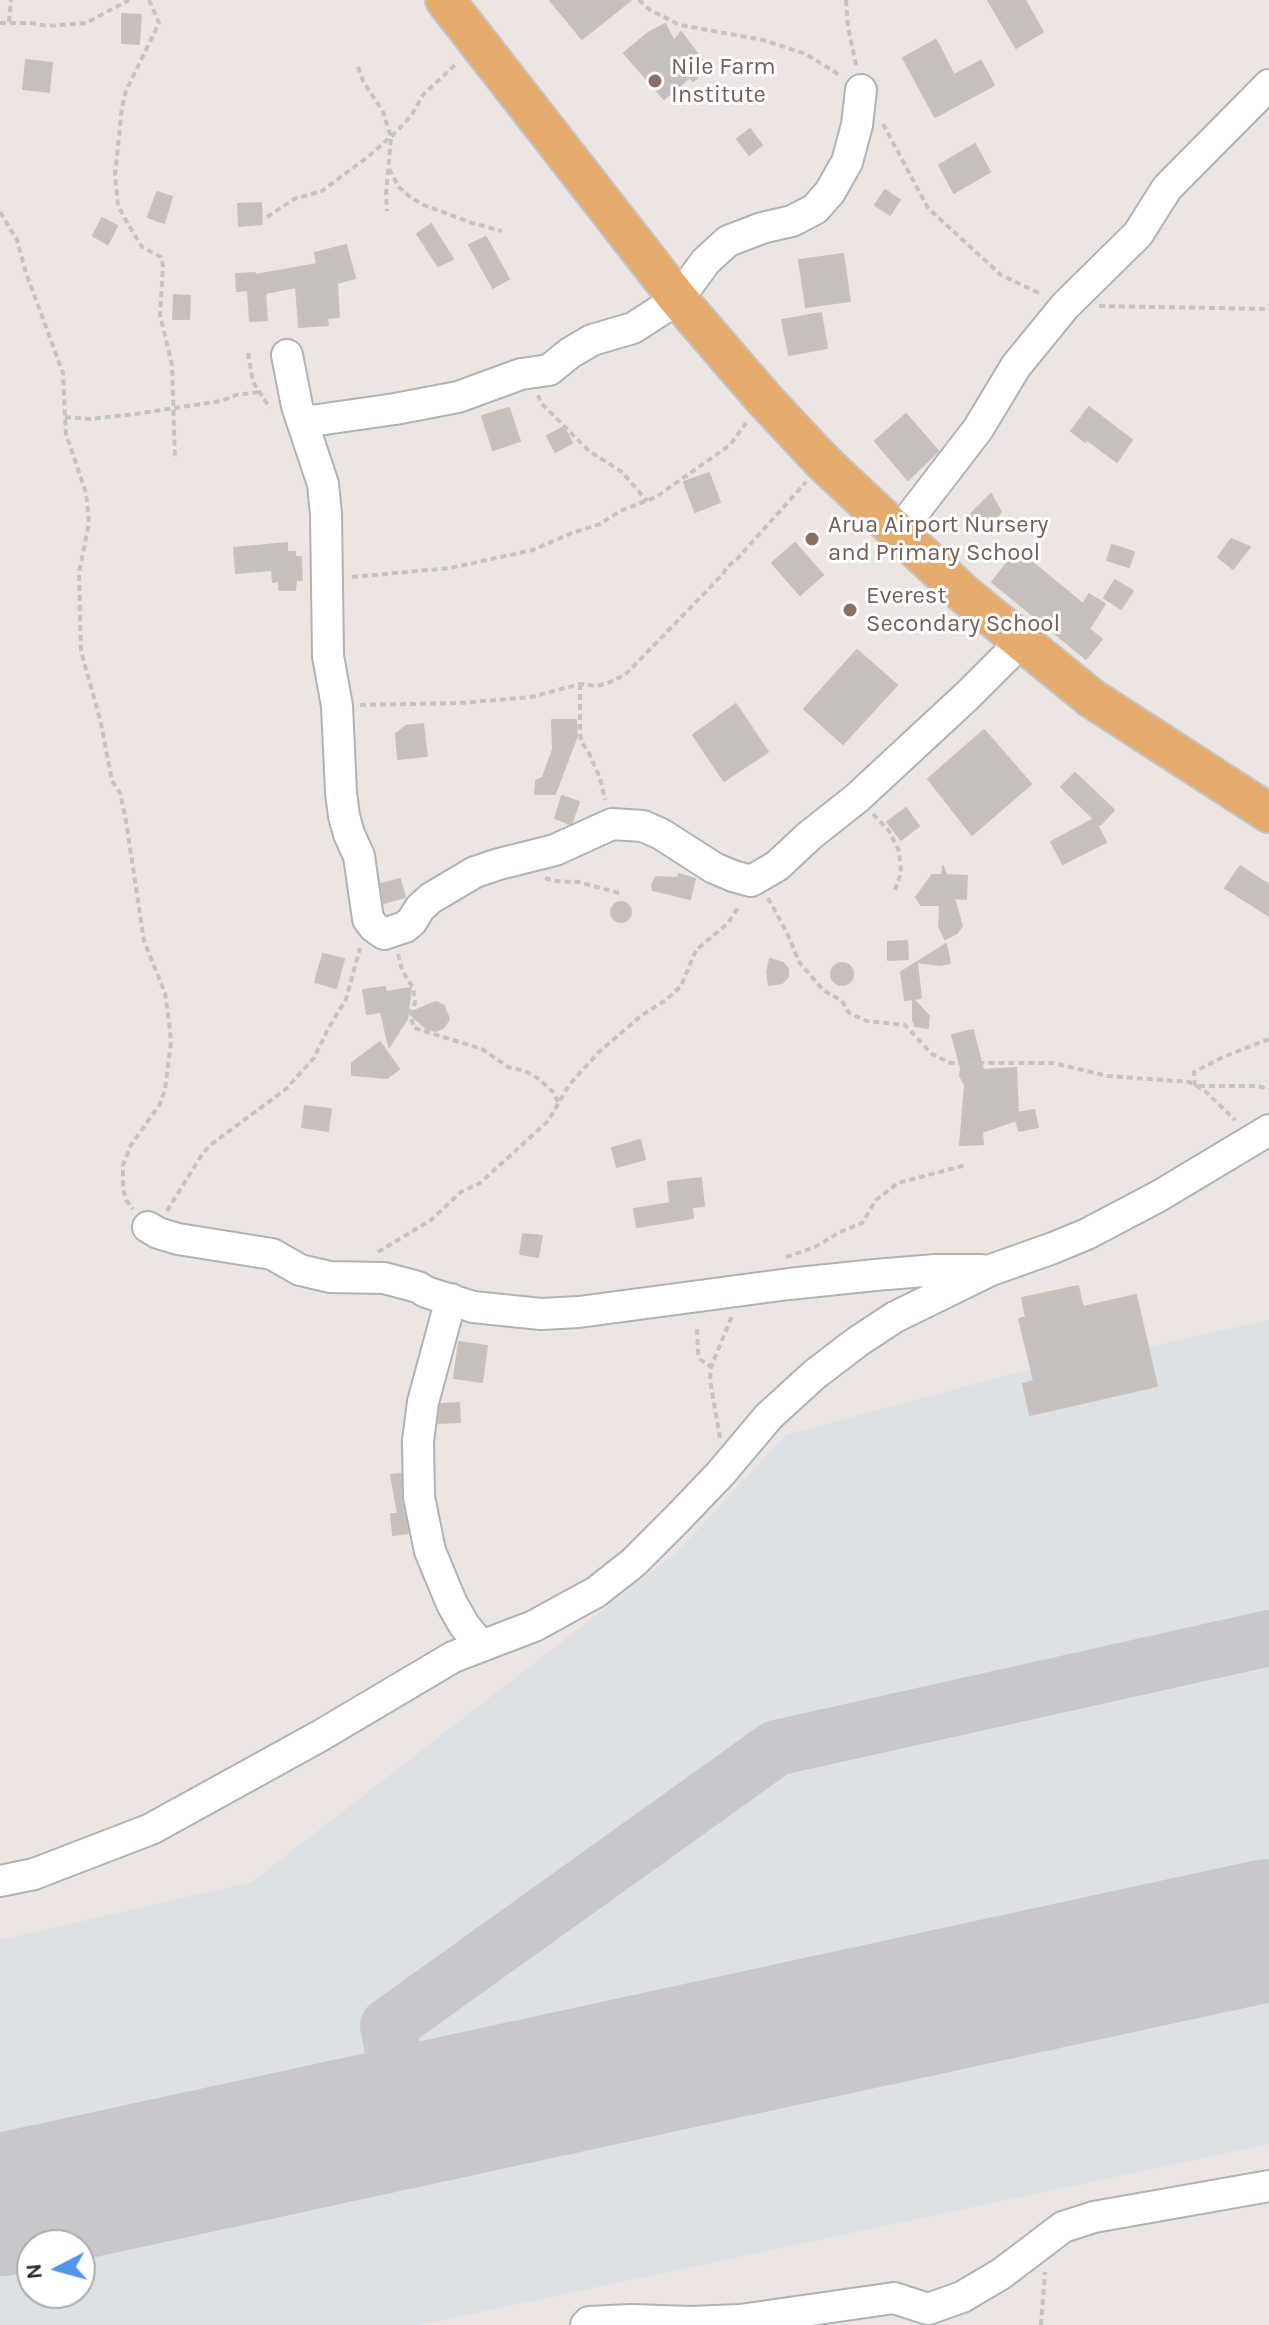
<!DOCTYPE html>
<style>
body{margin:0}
#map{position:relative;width:1269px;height:2325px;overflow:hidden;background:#ede5e1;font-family:Karla,sans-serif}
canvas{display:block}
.north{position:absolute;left:16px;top:2229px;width:80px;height:80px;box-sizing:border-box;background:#fff;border:2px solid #ababab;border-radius:50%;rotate:264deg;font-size:22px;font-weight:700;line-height:32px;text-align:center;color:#2d2d2d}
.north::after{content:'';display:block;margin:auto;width:28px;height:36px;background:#5195eb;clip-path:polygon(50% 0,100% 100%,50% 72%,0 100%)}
</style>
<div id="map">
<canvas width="1269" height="2325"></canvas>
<div class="north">N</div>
</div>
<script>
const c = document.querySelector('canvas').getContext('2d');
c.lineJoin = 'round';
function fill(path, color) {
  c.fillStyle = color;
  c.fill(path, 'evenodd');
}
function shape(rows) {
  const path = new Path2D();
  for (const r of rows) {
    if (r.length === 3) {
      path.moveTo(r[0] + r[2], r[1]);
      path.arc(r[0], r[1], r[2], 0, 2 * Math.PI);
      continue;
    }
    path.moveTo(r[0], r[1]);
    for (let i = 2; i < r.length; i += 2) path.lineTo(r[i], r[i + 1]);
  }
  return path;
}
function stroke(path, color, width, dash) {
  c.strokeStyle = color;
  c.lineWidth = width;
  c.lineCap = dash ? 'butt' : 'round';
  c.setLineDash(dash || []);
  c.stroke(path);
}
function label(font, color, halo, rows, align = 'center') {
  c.font = font + ' Karla,sans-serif';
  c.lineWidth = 6;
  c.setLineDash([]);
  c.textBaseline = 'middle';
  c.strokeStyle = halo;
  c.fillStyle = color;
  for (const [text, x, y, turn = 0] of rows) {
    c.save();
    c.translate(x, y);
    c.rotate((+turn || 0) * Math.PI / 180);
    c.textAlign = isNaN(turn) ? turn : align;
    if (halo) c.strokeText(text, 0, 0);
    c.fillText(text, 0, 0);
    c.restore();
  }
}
const airport = shape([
 [1078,1286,1083,1307,1136,1295,1148,1347,1269,1320,1269,2144,419,2325,0,2325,0,1940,252,1882,676,1553,786,1435,1030,1369,1019,1319,1026,1317,1022,1298],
 [32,2245,80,2245,80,2293,32,2293]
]);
const taxiway = shape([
 [406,2117,388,2026,776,1748,1269,1638]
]);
const runway = shape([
 [0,2205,1269,1930]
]);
const building = shape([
 [550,0,631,0,582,39,550,0],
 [988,0,1025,0,1043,32,1016,48,988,0],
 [122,14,141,15,139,44,122,43,122,14],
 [665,24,674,41,681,32,709,69,693,81,690,77,664,99,624,53,648,33,665,24],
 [936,40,954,75,981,61,994,85,935,117,903,58,936,40],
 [26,60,52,63,49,92,23,89,26,60],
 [750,129,762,145,749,155,737,139,750,129],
 [975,144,990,172,954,193,939,165,975,144],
 [885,190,900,200,890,215,875,205,885,190],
 [157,192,172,197,164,223,148,217,157,192],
 [261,203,262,224,239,226,238,204,261,203],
 [102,218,117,226,108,244,93,236,102,218],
 [431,224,453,259,438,266,417,234,431,224],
 [486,237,509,279,493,288,469,245,486,237],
 [346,245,355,278,337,283,339,317,327,318,328,325,299,327,296,287,265,293,267,320,250,321,248,290,237,291,236,274,255,273,255,275,317,264,315,253,346,245],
 [843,254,850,301,806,307,799,260,843,254],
 [174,295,190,296,189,319,173,319,174,295],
 [821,313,827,348,789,355,782,320,821,313],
 [1089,407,1132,440,1117,462,1086,439,1085,442,1071,431,1089,407],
 [509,408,520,441,493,450,482,416,509,408],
 [906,414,938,451,908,480,875,441,906,414],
 [564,427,572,443,555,452,547,436,564,427],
 [709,473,720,502,695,512,684,482,709,473],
 [991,494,1001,512,984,530,970,515,991,494],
 [1231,539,1250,547,1233,569,1218,557,1231,539],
 [287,543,287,552,295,552,295,557,301,557,302,580,296,580,295,590,279,590,279,581,273,582,272,570,236,573,234,548,287,543],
 [795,543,823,575,800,595,772,563,795,543],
 [1112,545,1134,552,1129,567,1107,560,1112,545],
 [1017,550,1083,604,1089,594,1105,604,1089,629,1102,639,1086,659,992,582,1017,550],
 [1115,580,1133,591,1121,609,1104,598,1115,580],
 [857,650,897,685,843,744,804,709,857,650],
 [736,704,768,752,724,781,693,735,736,704],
 [552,720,576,720,577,736,555,794,535,794,536,781,543,777,553,749,552,720],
 [423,724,427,756,398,759,396,734,406,726,423,724],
 [984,730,1031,784,972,835,928,779,984,730],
 [1075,773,1114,810,1100,825,1061,787,1075,773],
 [562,796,579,802,572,822,570,824,555,818,562,796],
 [906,808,919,826,901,840,887,822,906,808],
 [1094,819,1106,842,1063,864,1051,842,1094,819],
 [943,866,946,875,967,876,966,899,954,898,962,926,957,933,945,939,939,926,940,905,921,905,916,897,932,875,942,875,943,866],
 [1240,866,1269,885,1269,916,1225,888,1240,866],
 [679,874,695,879,690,899,653,890,652,885,656,877,678,878,679,874],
 [400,879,405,897,384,903,381,884,400,879],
 [621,912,10],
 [907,941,908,959,888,960,888,942,907,941],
 [946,944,950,963,940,965,917,962,921,998,913,999,929,1016,928,1028,915,1026,913,1020,913,999,905,1000,901,972,946,944],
 [323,954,344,959,336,988,315,982,323,954],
 [770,959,783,963,788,969,788,977,782,983,769,985,767,972,770,959],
 [842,974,11],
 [385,987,386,992,411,988,407,1019,389,1047,381,1012,367,1014,363,990,385,987],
 [436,1002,444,1006,449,1019,444,1027,436,1031,427,1029,409,1013,436,1002],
 [973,1030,983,1070,1016,1068,1018,1113,1034,1110,1038,1127,1019,1131,1016,1120,982,1132,983,1144,960,1145,965,1085,960,1076,961,1068,952,1035,973,1030],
 [380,1042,399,1069,387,1078,352,1075,352,1063,380,1042],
 [305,1106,331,1109,328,1131,302,1127,305,1106],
 [640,1140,645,1159,617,1167,612,1148,640,1140],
 [701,1178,704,1206,692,1207,693,1218,637,1227,634,1209,670,1203,668,1182,701,1178],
 [523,1234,542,1236,538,1257,520,1254,523,1234],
 [1078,1286,1083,1307,1136,1295,1157,1386,1030,1415,1023,1384,1034,1381,1019,1319,1026,1317,1022,1298,1078,1286],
 [459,1342,487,1346,482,1382,454,1378,459,1342],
 [459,1403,460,1422,438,1423,441,1404,459,1403],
 [401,1474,401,1500,408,1533,393,1535,391,1514,398,1514,391,1475,401,1474]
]);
const path = shape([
 [149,0,159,23,126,91,122,107,115,175,118,205,124,217,142,247,161,257,163,266,160,315,172,365,175,460],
 [639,0,650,10,680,25,763,40,806,54,841,76],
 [846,0,848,27,857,69],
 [9,22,11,0],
 [0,23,30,23,48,26,86,23,129,0],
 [358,67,363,81,383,112,391,137,386,194,387,211],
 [883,124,928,208,1001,275,1041,294],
 [389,169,399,187,410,197,424,205,472,223,502,231],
 [0,212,17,240,26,273,63,373,66,434,86,493,89,523,79,573,81,651,101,723,112,781,120,793,126,821,144,941,165,993,169,1022,171,1042,165,1090,160,1104,131,1145,123,1165,123,1188,126,1200,133,1209],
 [267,217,294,199,322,191,369,156,397,131,411,116,423,95,457,63],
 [1099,306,1269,309],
 [248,353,253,382,270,408],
 [538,395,541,403,589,451,622,472,647,501],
 [65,417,90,419,135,414,221,401,236,395,259,392],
 [352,577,450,568,533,550,572,533,600,524,620,511,656,497,730,445,746,423],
 [580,684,580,734,582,743,588,751,600,778,605,800],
 [360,705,460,703,532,697,580,684,597,686,610,682,625,675,723,574,726,568,738,558,806,482],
 [873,814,889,831,899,851,901,873,895,890],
 [545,878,555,881,578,882,623,894],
 [768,898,788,935,799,962,823,990,842,1001,849,1013,867,1021,905,1025,932,1054,950,1063,1053,1063,1108,1076,1189,1082,1204,1090,1235,1120],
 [398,954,402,970,413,988,415,1003,410,1013,414,1028,482,1049,508,1067,525,1071,539,1079,553,1092,559,1104],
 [1269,1039,1223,1057,1194,1072,1195,1086,1258,1086,1269,1089],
 [167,1211,201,1156,209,1146,286,1089,314,1058,328,1029,346,999,360,948],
 [378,1252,431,1220,461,1192,480,1183,548,1121,569,1085,599,1052,642,1015,666,1000,681,986,696,950,727,924,740,905],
 [786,1257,815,1247,840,1232,862,1223,876,1200,898,1183,966,1165],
 [697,1329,698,1353,700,1359,711,1367],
 [720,1438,710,1380,711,1367,732,1316],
 [1041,2325,1045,2272]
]);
const minor = shape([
 [287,355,297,406,323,484,326,514,328,656,337,706,341,793,344,816,349,834,359,856,368,919,374,927,384,934,405,927,412,921,420,908,431,898,475,872,499,864,555,850,612,824,643,826,661,834,714,868,733,876,751,881,777,866,809,836,857,798,967,696,1021,642],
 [304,422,395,409,458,397,521,374,549,370,570,353,592,340,633,328,678,299,706,261,728,241,762,228,792,221,815,209,830,192,847,162,857,125,861,90],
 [898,533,978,429,1016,366,1065,306,1138,234,1167,188,1269,85],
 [148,1227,158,1233,178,1239,272,1254,300,1270,330,1277,384,1278,418,1287,426,1292,473,1307,541,1314,579,1312,789,1284,875,1275,936,1270,981,1270],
 [451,1299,423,1402,418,1441,419,1497,430,1551,452,1604,464,1625,481,1646],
 [0,1881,34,1874,151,1829,318,1737,453,1657,534,1626,596,1592,633,1563,678,1518,721,1473,769,1416,814,1375,857,1342,895,1317,991,1270,1053,1248,1087,1234,1159,1196,1269,1130],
 [586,2325,589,2322,631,2320,691,2322,740,2320,894,2298,928,2309,962,2297,1001,2274,1063,2227,1094,2217,1269,2186]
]);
const major = shape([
 [445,0,678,299,764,399,824,463,965,595,1091,698,1269,813]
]);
const markers = [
 [655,81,8,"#8d6e63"],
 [812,539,8,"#8d6e63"],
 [850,610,8,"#8d6e63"]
];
const educationNames = [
 ["Nile Farm",671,67],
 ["Institute",671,95],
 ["Arua Airport Nursery",828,525],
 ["and Primary School",828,553],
 ["Everest",866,596],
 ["Secondary School",866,624]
];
fill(airport, '#dce1e6');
stroke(taxiway, '#c8c8cc', 56);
stroke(runway, '#c8c8cc', 142);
fill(building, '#c6c0bc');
stroke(building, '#c9c0bb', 2);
stroke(minor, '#aeb3b8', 34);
stroke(major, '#c4c4c4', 42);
stroke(path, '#c4c4c4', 4, [6, 4]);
stroke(minor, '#fff', 30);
stroke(major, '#e6ac6e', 38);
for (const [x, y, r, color] of markers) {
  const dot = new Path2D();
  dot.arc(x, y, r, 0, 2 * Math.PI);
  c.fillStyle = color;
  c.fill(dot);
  stroke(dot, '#fff', 3);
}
label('24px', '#785e54', '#fff', educationNames, 'left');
</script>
